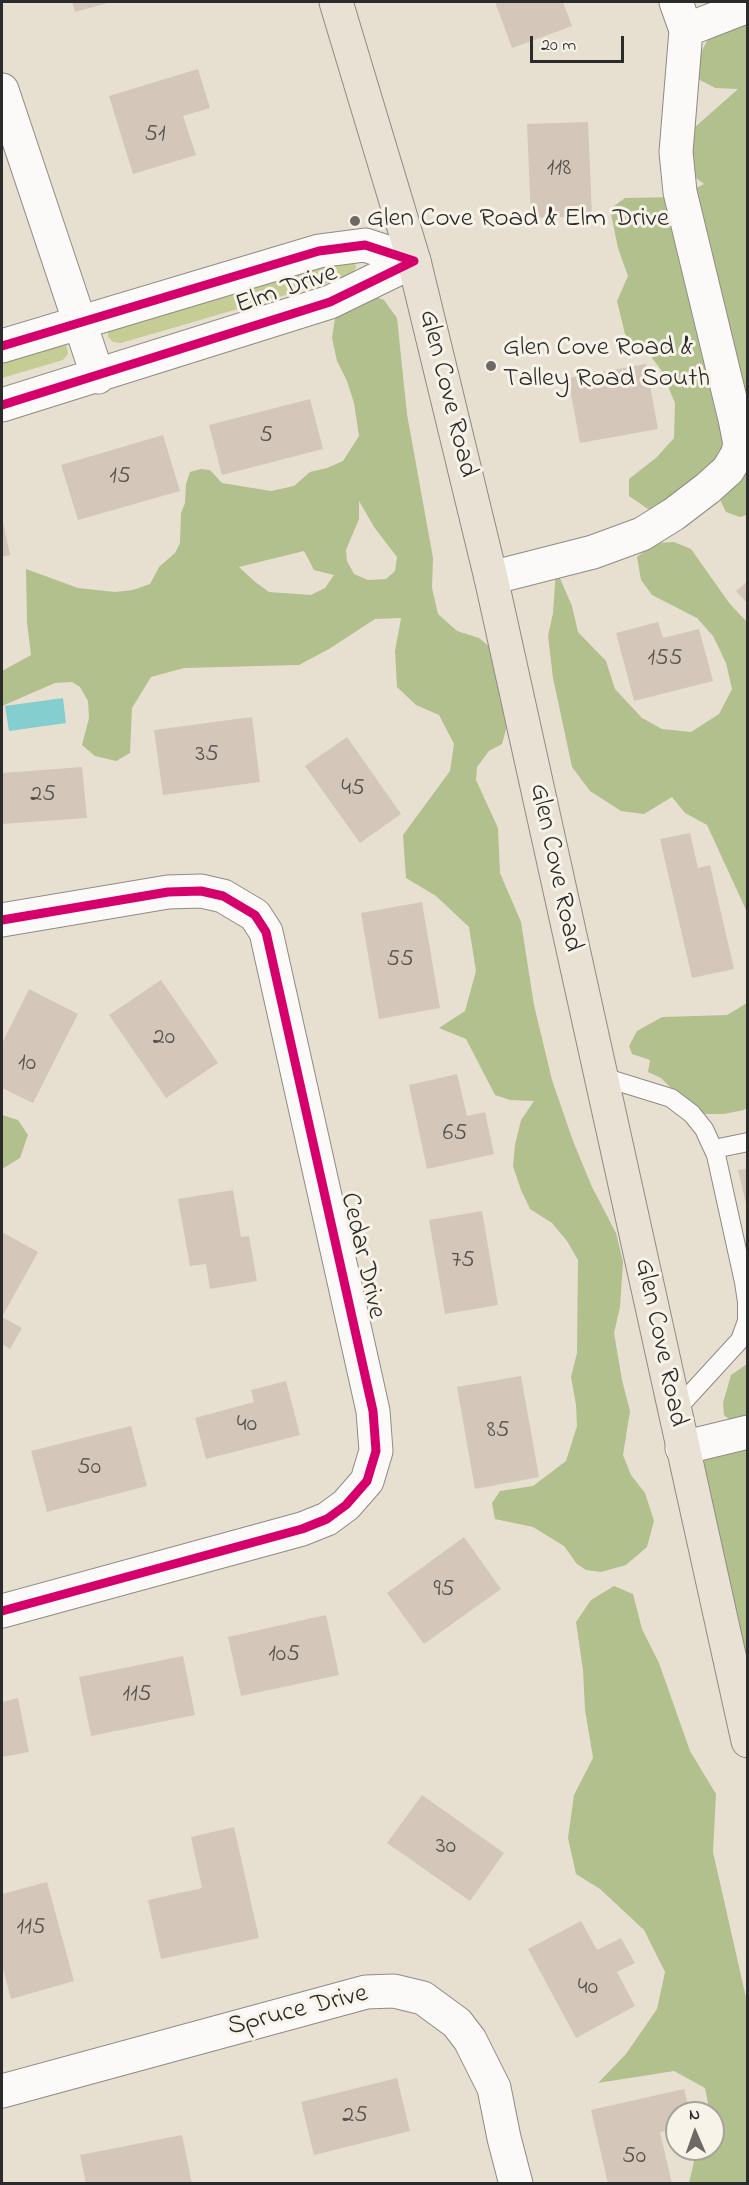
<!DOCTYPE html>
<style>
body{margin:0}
#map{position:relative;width:749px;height:2185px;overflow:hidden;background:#e7e0d1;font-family:"Indie Flower",sans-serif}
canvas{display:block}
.frame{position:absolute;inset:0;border:3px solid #2b2b2b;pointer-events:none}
.north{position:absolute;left:665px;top:2101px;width:60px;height:60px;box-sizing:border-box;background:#f7f3e8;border:2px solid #a5a39c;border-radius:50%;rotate:358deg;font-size:16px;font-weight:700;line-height:24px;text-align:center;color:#2b2b2b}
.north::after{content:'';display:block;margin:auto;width:21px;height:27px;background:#6d6a65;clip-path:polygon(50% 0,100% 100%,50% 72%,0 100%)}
.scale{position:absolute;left:530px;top:36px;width:94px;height:27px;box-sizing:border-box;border:3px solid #2b2b2b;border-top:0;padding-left:8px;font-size:18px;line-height:21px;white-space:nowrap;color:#2b2b2b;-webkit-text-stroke:4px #f7f3e8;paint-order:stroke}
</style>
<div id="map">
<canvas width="749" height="2185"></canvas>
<div class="frame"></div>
<div class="north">N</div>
<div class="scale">20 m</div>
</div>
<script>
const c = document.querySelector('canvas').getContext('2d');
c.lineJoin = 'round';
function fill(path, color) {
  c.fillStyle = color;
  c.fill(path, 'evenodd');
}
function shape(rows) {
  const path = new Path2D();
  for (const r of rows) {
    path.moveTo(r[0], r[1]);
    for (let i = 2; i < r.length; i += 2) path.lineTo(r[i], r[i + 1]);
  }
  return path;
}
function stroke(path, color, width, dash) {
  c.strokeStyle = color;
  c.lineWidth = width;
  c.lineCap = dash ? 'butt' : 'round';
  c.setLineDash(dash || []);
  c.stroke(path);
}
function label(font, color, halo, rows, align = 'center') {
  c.font = font + ' "Indie Flower",sans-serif';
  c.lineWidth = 6;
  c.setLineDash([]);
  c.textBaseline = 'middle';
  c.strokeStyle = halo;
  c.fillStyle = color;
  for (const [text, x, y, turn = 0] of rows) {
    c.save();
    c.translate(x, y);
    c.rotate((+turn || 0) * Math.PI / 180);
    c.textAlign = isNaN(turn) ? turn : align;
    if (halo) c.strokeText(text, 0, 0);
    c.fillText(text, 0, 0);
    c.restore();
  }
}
const green = shape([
 [343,255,355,262,356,268,351,276,121,343,113,342,108,337,108,330],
 [66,344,68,354,63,360,2,378,2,356]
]);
const forest = shape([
 [747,10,748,388,738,407,747,449,747,515,740,517,726,512,712,483,674,505,648,509,629,496,629,479,657,457,674,438,675,403,661,370,650,355,637,348,625,334,617,301,628,276,618,248,610,209,625,198,679,197,704,184,686,170,694,128,738,89,715,88,698,79,694,65,713,30],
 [369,294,384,300,397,318,407,414,433,558,432,588,438,614,457,631,479,638,495,651,508,722,502,744,489,751,477,767,476,780,498,828,500,873,521,922,534,1005,552,1080,573,1141,592,1187,616,1233,623,1262,620,1307,614,1333,622,1380,630,1411,623,1455,631,1475,645,1493,654,1521,647,1547,626,1565,601,1572,586,1570,577,1564,564,1546,533,1527,495,1519,492,1503,500,1491,533,1486,566,1461,577,1426,576,1405,571,1377,577,1353,578,1260,567,1241,552,1223,530,1209,521,1190,513,1166,515,1145,521,1120,534,1101,510,1100,495,1095,466,1039,439,1028,465,1011,476,971,469,927,436,896,406,878,403,835,450,771,454,744,439,715,416,705,397,687,395,651,401,618,375,619,329,649,299,665,184,668,151,677,132,708,130,753,116,761,95,756,82,745,89,718,88,701,80,687,72,682,55,683,2,706,2,671,31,655,27,623,26,569,78,588,115,592,133,590,150,584,159,567,175,553,180,543,181,513,185,503,186,484,190,472,201,469,210,470,222,483,271,491,294,486,310,472,327,468,343,461,359,436,354,403,347,381,337,361,332,338,336,312],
 [359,501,374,527,397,557,395,571,386,579,368,580,354,574,347,561,346,550,359,519],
 [304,551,314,570,334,575,325,588,311,595,269,592,254,581,239,567],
 [674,542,691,549,730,604,747,622,747,912,707,825,685,813,672,797,644,814,621,811,590,791,572,767,553,678,548,636,553,613,556,569,572,606,578,632,606,661,615,689,642,718,662,729,691,732,719,714,732,689,726,663,713,636,697,618,652,595,641,580,637,557,655,543],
 [747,1003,747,1107,744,1110,724,1114,705,1114,691,1108,661,1078,648,1072,650,1060,632,1054,629,1046,637,1031,662,1017,727,1015],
 [2,1115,18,1120,28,1135,20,1158,2,1169],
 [747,1364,747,1430,737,1426,724,1415,723,1403,731,1375],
 [747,1432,747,1741,682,1448],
 [614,1586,633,1594,642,1629,659,1663,690,1751,716,1794,713,1852,747,2002,747,2183,689,2183,697,2149,713,2149,713,2113,710,2113,705,2088,674,2071,598,2083,626,2054,657,2009,665,1972,644,1930,600,1889,576,1874,568,1838,574,1795,593,1758,585,1710,583,1670,576,1622,591,1600]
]);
const water = shape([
 [63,698,66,723,9,731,5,706]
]);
const building = shape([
 [72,2,111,2,75,12],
 [495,2,563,2,572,26,512,48],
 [198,69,210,108,183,116,196,155,133,174,109,96],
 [588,122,592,216,531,218,527,124],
 [646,364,658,429,580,443,568,378],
 [310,399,323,449,222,475,209,425],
 [163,435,180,491,78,520,61,465],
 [2,518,10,555,2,557],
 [748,581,748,604,736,591],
 [658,622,663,638,699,629,713,681,634,701,616,633],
 [252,717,260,782,163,795,154,730],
 [347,737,401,814,360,843,305,766],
 [82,767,87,818,2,824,2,773],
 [690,833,698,868,710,865,734,969,692,978,660,839],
 [422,902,440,1008,379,1019,361,913],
 [161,980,218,1063,166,1098,109,1015],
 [29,989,78,1014,33,1103,2,1088,2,1043],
 [457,1074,467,1116,485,1112,494,1154,427,1169,409,1085],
 [748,1168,748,1208,747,1208,738,1170],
 [233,1190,241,1237,249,1236,257,1281,210,1289,206,1264,190,1266,178,1199],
 [482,1211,498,1305,445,1314,429,1220],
 [2,1232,38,1252,2,1317,22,1328,10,1349,2,1344],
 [521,1376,539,1477,475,1489,457,1387],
 [286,1381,300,1435,206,1459,195,1418,254,1402,251,1390],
 [131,1426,147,1486,47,1512,31,1451],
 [464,1537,501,1589,424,1644,387,1593],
 [326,1615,339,1675,241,1696,228,1637],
 [183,1656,195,1715,91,1736,79,1677],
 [18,1698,29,1752,2,1757,2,1702],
 [422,1795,504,1853,470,1901,387,1843],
 [234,1827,259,1938,161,1959,148,1900,202,1888,191,1837],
 [47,1882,74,1981,11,1999,2,1965,2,1894],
 [581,1921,597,1950,621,1938,635,1963,617,1972,635,2006,576,2038,528,1949],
 [397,2078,410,2131,314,2155,301,2102],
 [684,2089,690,2113,677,2113,677,2128,660,2132,672,2184,608,2184,591,2110],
 [182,2135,192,2184,86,2184,80,2155]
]);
const service = shape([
 [600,1076,671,1098,692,1114,704,1129,716,1155,744,1282,747,1302,747,1321,740,1340,674,1412],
 [714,1149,748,1142]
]);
const minor = shape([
 [686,30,748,6],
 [2,90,98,377],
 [2,346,319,251,365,245,414,261,330,302,2,405],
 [491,578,593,552,642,534,674,514,708,488,728,470,737,455,740,444,735,419,680,192,676,152,686,30,676,2],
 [2,920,168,892,201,891,223,896,255,915,266,932,373,1411,376,1451,367,1481,346,1505,327,1519,302,1529,2,1611],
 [682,1448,748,1432],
 [2,2091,366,1992,394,1991,423,1998,457,2023,470,2040,494,2088,504,2138,516,2184]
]);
const primary = shape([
 [336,2,414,261,491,578,748,1741]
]);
const cycleway = shape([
 [2,346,319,251,365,245,414,261,330,302,2,405],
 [2,920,168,892,201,891,223,896,255,915,266,932,373,1411,376,1451,367,1481,346,1505,327,1519,302,1529,2,1611]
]);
const markers = [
 [355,221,6,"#6d6a65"],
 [491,366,6,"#6d6a65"]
];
const numberNames = [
 ["51",155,136],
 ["118",559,170],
 ["5",266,437],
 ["15",120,478],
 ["155",665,660],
 ["35",207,756],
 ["45",353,790],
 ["25",43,796],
 ["55",400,961],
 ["20",164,1039],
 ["10",27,1065],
 ["65",455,1135],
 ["75",463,1262],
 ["40",247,1426],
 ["85",498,1432],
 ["50",89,1469],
 ["95",444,1591],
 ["105",284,1656],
 ["115",137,1696],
 ["30",446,1848],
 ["115",31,1929],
 ["40",588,1989],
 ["25",355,2117],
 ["50",634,2158]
];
const poiNames = [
 ["Glen Cove Road & Elm Drive",367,221],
 ["Glen Cove Road &",503,350],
 ["Talley Road South",503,381]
];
const streetNames = [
 ["Elm Drive",287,291,-19],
 ["Glen Cove Road",446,394,76],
 ["Glen Cove Road",554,868,78],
 ["Cedar Drive",361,1256,77],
 ["Glen Cove Road",659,1343,78],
 ["Spruce Drive",298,2012,-14]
];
fill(green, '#c5cd94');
fill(forest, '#b2c08e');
fill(water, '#84ced0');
fill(building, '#d4c6b9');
stroke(service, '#8f8b83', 20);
stroke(minor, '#8f8b83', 35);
stroke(primary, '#8f8b83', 35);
stroke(service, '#fbfaf8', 18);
stroke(minor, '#fbfaf8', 33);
stroke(primary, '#e8e1d4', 33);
stroke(cycleway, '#d6006c', 9);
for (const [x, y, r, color] of markers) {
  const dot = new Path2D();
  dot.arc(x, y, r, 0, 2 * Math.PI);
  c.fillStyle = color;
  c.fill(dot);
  stroke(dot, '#f7f3e8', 2);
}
label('24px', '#55524e', null, numberNames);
label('27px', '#2b2b2b', '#f7f3e8', poiNames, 'left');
label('27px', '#2b2b2b', '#f7f3e8', streetNames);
</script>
